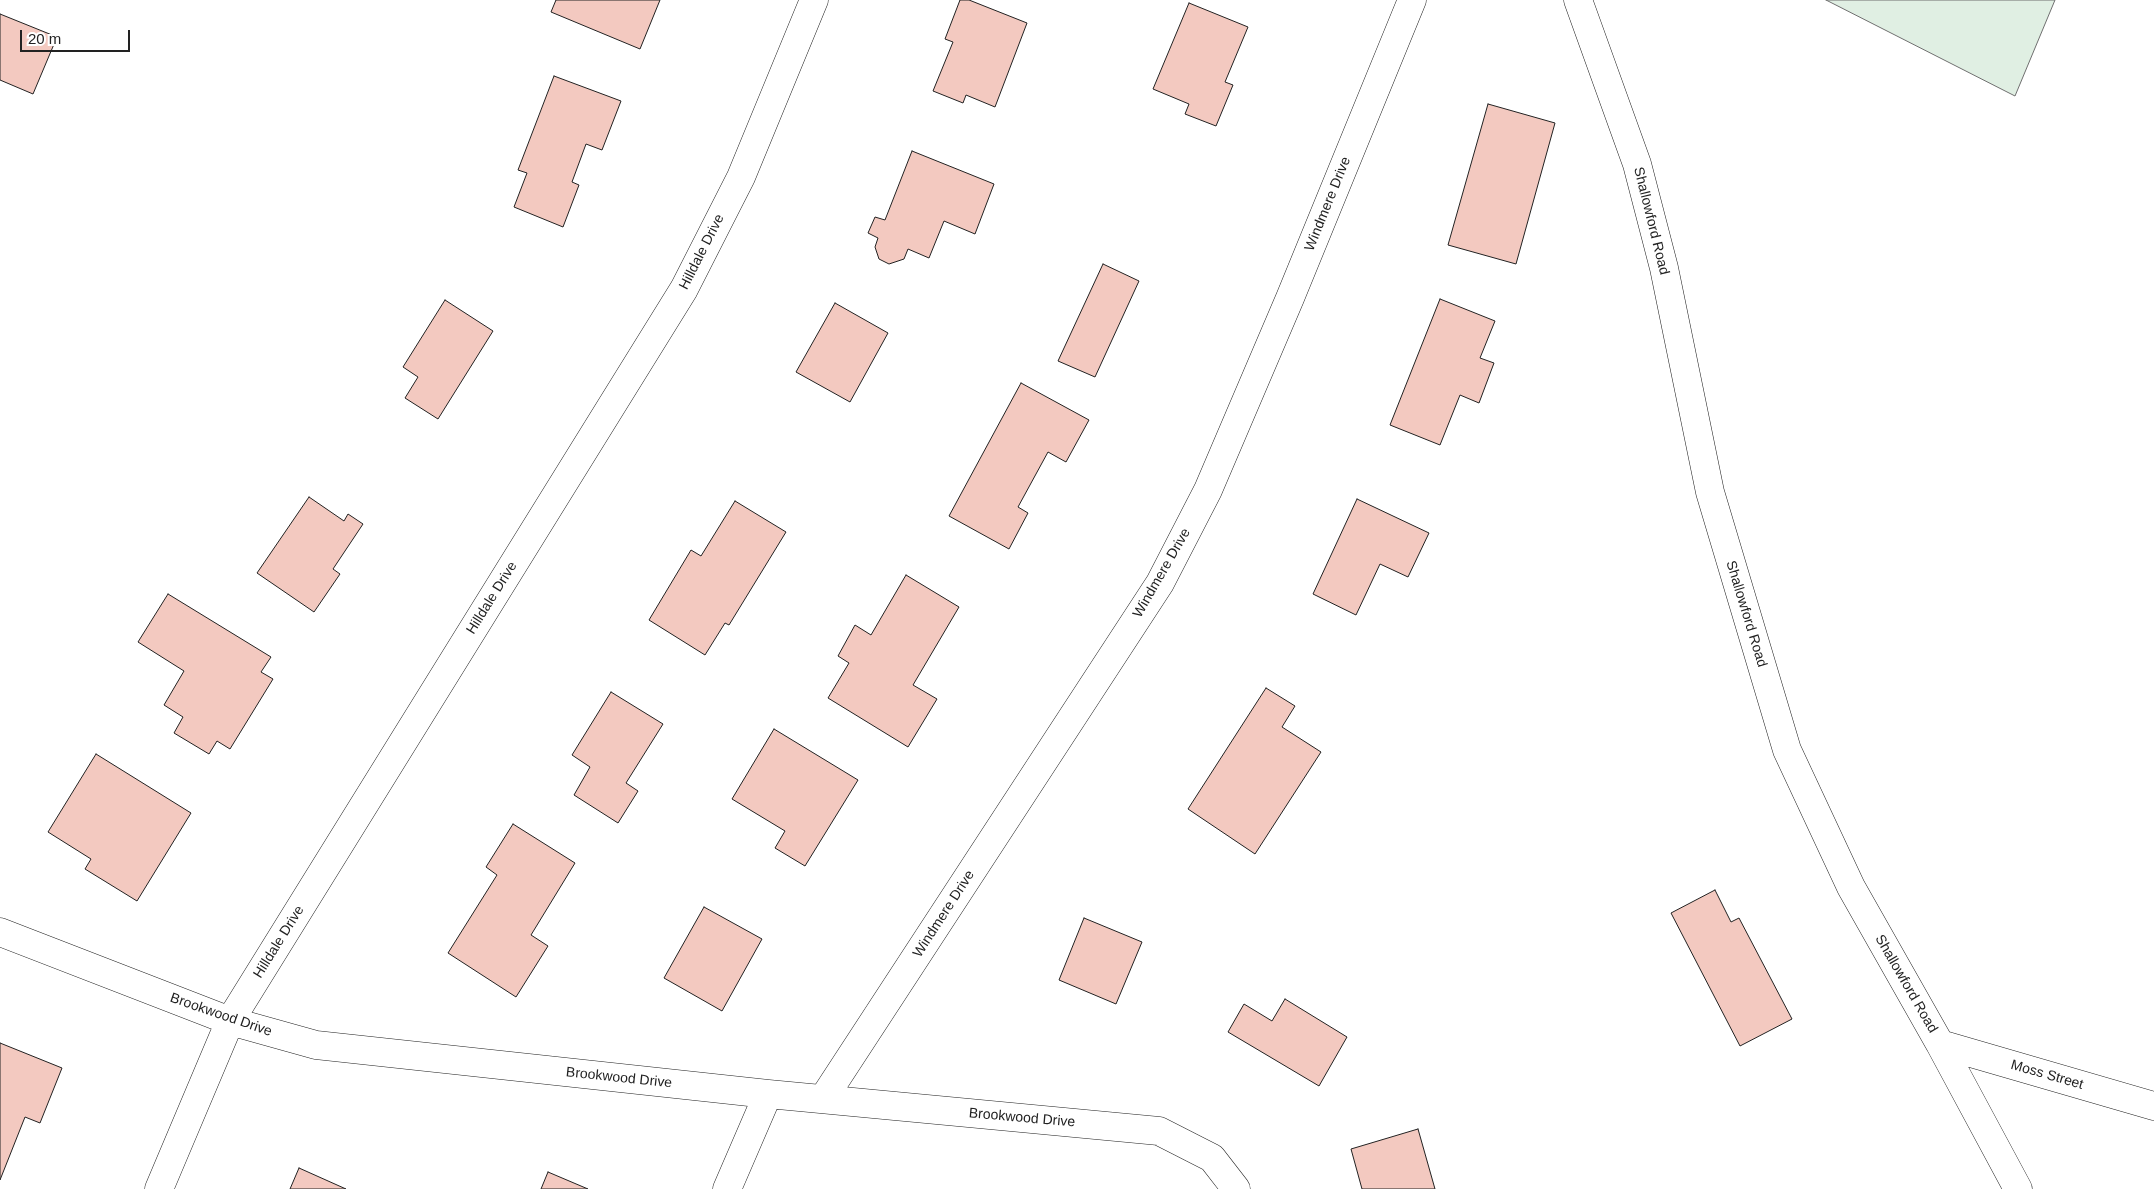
<!DOCTYPE html>
<style>
body{margin:0}
#map{position:relative;width:2154px;height:1189px;overflow:hidden;background:#fff;font-family:Arial,sans-serif}
canvas{display:block}
.scale{position:absolute;left:20px;top:30px;width:110px;height:22px;box-sizing:border-box;border:2px solid #222;border-top:0;padding-left:6px;font-size:15px;line-height:18px;white-space:nowrap;color:#222;-webkit-text-stroke:4px #fff;paint-order:stroke}
</style>
<div id="map">
<canvas width="2154" height="1189"></canvas>
<div class="scale">20 m</div>
</div>
<script>
const c = document.querySelector('canvas').getContext('2d');
c.lineJoin = 'round';
function fill(path, color) {
  c.fillStyle = color;
  c.fill(path, 'evenodd');
}
function shape(rows) {
  const path = new Path2D();
  for (const r of rows) {
    path.moveTo(r[0], r[1]);
    for (let i = 2; i < r.length; i += 2) path.lineTo(r[i], r[i + 1]);
  }
  return path;
}
function stroke(path, color, width, dash) {
  c.strokeStyle = color;
  c.lineWidth = width;
  c.lineCap = dash ? 'butt' : 'round';
  c.setLineDash(dash || []);
  c.stroke(path);
}
function label(font, color, halo, rows, align = 'center') {
  c.font = font + ' Arial,sans-serif';
  c.lineWidth = 4;
  c.setLineDash([]);
  c.textBaseline = 'middle';
  c.strokeStyle = halo;
  c.fillStyle = color;
  for (const [text, x, y, turn = 0] of rows) {
    c.save();
    c.translate(x, y);
    c.rotate((+turn || 0) * Math.PI / 180);
    c.textAlign = isNaN(turn) ? turn : align;
    if (halo) c.strokeText(text, 0, 0);
    c.fillText(text, 0, 0);
    c.restore();
  }
}
const green = shape([
 [1826,0,2055,0,2015,96,1826,0]
]);
const building = shape([
 [556,0,660,0,640,49,551,12,556,0],
 [960,0,969,0,1027,23,995,107,966,95,963,103,933,91,953,42,945,39,960,0],
 [1189,3,1248,27,1225,82,1233,85,1216,126,1185,114,1189,104,1153,89,1189,3],
 [0,14,57,37,33,94,0,80,0,14],
 [554,76,621,101,602,150,586,144,572,182,579,185,563,227,514,207,527,173,518,170,554,76],
 [1488,104,1555,123,1516,264,1448,245,1488,104],
 [912,151,994,184,975,234,944,221,929,258,908,249,904,259,889,264,879,259,875,247,878,238,868,233,875,217,885,220,912,151],
 [1103,264,1139,281,1095,377,1058,361,1103,264],
 [1440,299,1495,321,1480,358,1494,363,1479,403,1460,395,1440,445,1390,425,1440,299],
 [445,300,493,331,438,419,405,398,418,377,403,367,445,300],
 [835,303,888,333,850,402,796,372,835,303],
 [1021,383,1089,420,1066,462,1048,452,1018,507,1028,513,1009,549,949,516,1021,383],
 [309,497,344,521,348,514,363,524,333,569,340,574,314,612,257,573,309,497],
 [1357,499,1429,533,1408,577,1380,564,1356,615,1313,594,1357,499],
 [735,501,786,532,729,625,725,623,705,655,649,620,691,550,701,556,735,501],
 [906,575,959,607,913,685,937,699,908,747,828,698,849,663,838,656,855,625,871,635,906,575],
 [168,594,271,657,261,672,273,679,230,749,217,741,209,754,174,733,183,717,164,705,184,671,138,642,168,594],
 [1266,688,1295,706,1282,727,1321,752,1255,854,1188,809,1266,688],
 [611,692,663,724,626,783,638,791,618,823,574,795,590,767,572,755,611,692],
 [774,729,858,780,805,866,775,848,785,831,732,799,774,729],
 [96,754,191,813,137,901,85,869,91,859,48,832,96,754],
 [513,824,575,863,531,935,548,946,516,997,448,953,497,875,486,867,513,824],
 [1715,890,1731,922,1739,918,1792,1019,1740,1046,1671,913,1715,890],
 [704,907,762,939,722,1011,664,978,704,907],
 [1084,918,1142,942,1116,1004,1059,980,1084,918],
 [1285,999,1347,1037,1319,1086,1228,1032,1244,1004,1272,1021,1285,999],
 [0,1043,62,1068,40,1123,25,1117,0,1180,0,1043],
 [1418,1129,1435,1189,1362,1189,1351,1149,1418,1129],
 [299,1168,346,1189,290,1189,299,1168],
 [548,1172,588,1189,541,1189,548,1172]
]);
const minor = shape([
 [1578,0,1637,164,1664,268,1710,492,1787,750,1851,887,1940,1044,2018,1189],
 [0,932,230,1021,316,1045,768,1094,1159,1131,1212,1158,1236,1189],
 [1940,1044,2154,1106],
 [823,1099,1160,583,1208,490,1290,298,1412,0],
 [159,1189,230,1021,684,289,741,177,814,0],
 [727,1189,768,1094]
]);
const streetNames = [
 ["Windmere Drive",1328,204,-68],
 ["Shallowford Road",1651,221,76],
 ["Hilldale Drive",702,252,-63],
 ["Windmere Drive",1162,573,-60],
 ["Hilldale Drive",492,598,-58],
 ["Shallowford Road",1746,614,73],
 ["Windmere Drive",944,914,-57],
 ["Hilldale Drive",279,942,-58],
 ["Shallowford Road",1906,984,60],
 ["Brookwood Drive",221,1015,19],
 ["Moss Street",2047,1075,16],
 ["Brookwood Drive",619,1078,6],
 ["Brookwood Drive",1022,1118,5]
];
fill(green, '#e0efe3');
stroke(green, '#6f6f6f', 1);
fill(building, '#f3c9c0');
stroke(building, '#222', 1);
stroke(minor, '#222', 29);
stroke(minor, '#fff', 28);
label('14px', '#222', '#fff', streetNames);
</script>
